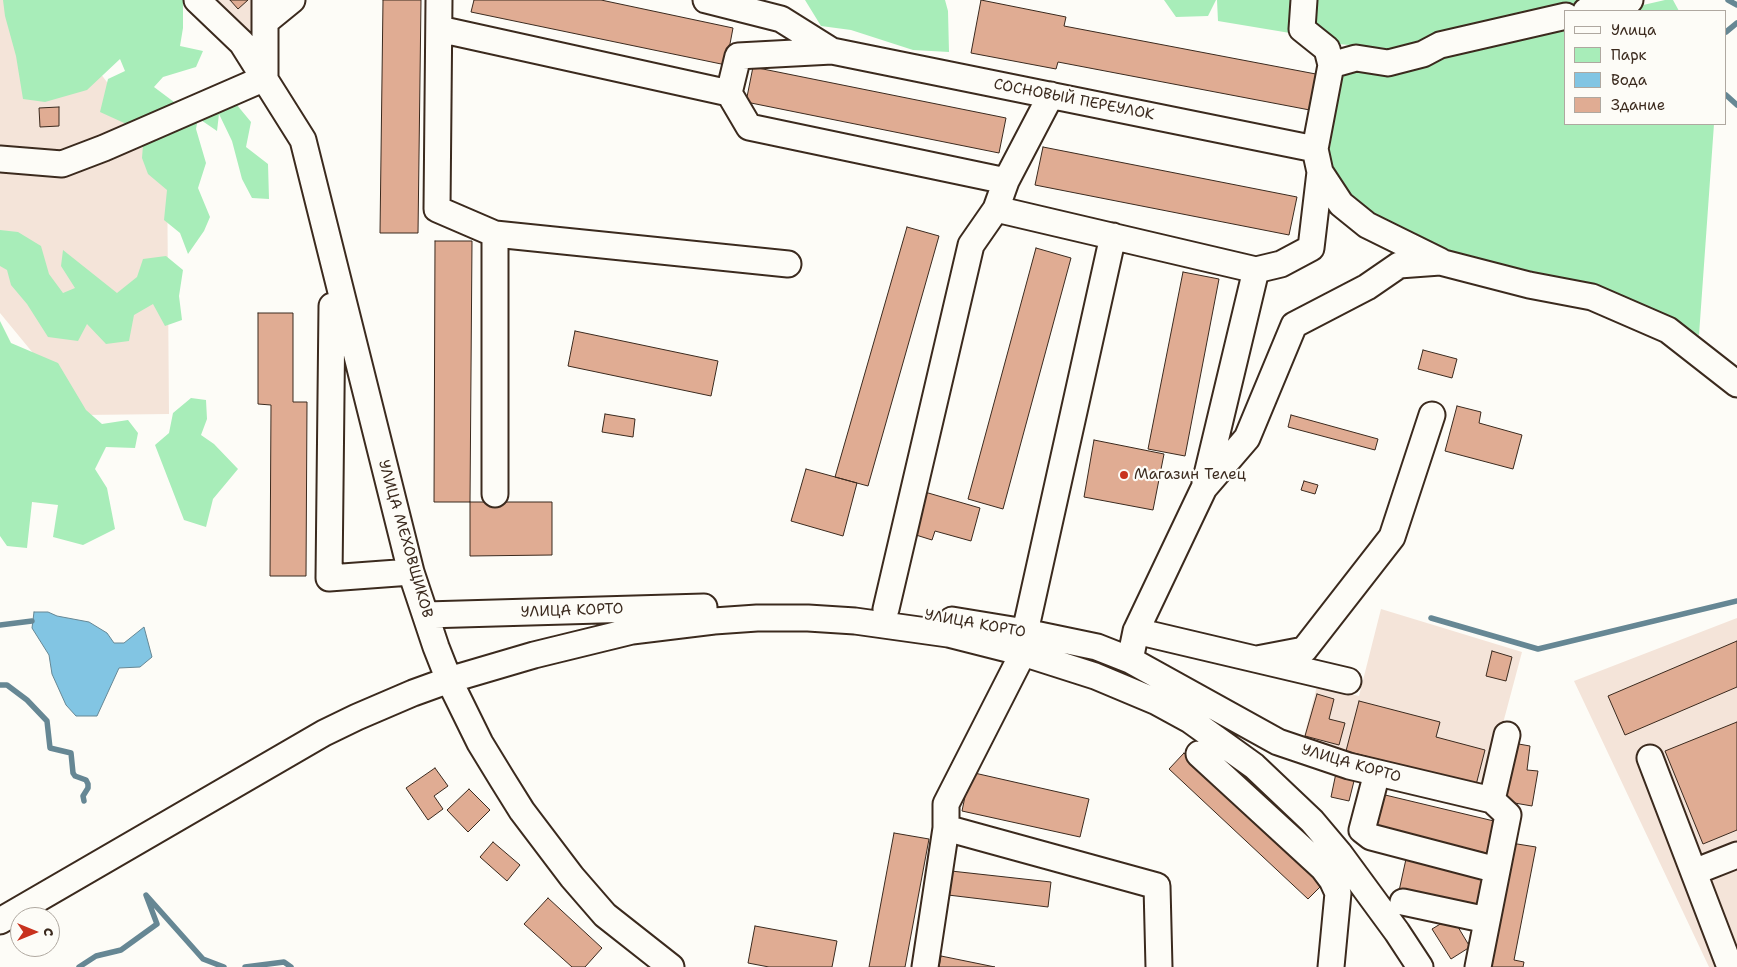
<!DOCTYPE html>
<meta charset="utf-8">
<style>
body{margin:0}
#map{position:relative;width:1737px;height:967px;overflow:hidden;background:#fdfcf7;font-family:"Shantell Sans",sans-serif}
canvas{display:block}
.legend{position:absolute;left:1564px;top:10px;width:162px;height:115px;box-sizing:border-box;background:#fdfcf7;border:1px solid #afa8a0;margin:0;padding:6px 9px;list-style:none;font-size:15px;color:#3b2a1e}
.legend li{display:flex;align-items:center;gap:10px;height:25px}
.legend b{width:25px;border:1px solid #afa8a0}
.north{position:absolute;left:10px;top:907px;width:50px;height:50px;box-sizing:border-box;background:#fdfcf7;border:1px solid #afa8a0;border-radius:50%;rotate:90deg;font-size:14px;font-weight:700;line-height:20px;text-align:center;color:#3b2a1e}
.north::after{content:'';display:block;margin:auto;width:18px;height:22px;background:#c8321e;clip-path:polygon(50% 0,100% 100%,50% 72%,0 100%)}
</style>
<div id="map">
<canvas width="1737" height="967"></canvas>
<ul class="legend">
<li><b style="height:6px;background:#fdfcf7"></b>Улица</li>
<li><b style="height:14px;background:#a8edb9"></b>Парк</li>
<li><b style="height:14px;background:#82c5e3"></b>Вода</li>
<li><b style="height:14px;background:#e0ac93"></b>Здание</li>
</ul>
<div class="north">С</div>
</div>
<script>
const c = document.querySelector('canvas').getContext('2d');
c.lineJoin = 'round';
function fill(path, color) {
  c.fillStyle = color;
  c.fill(path, 'evenodd');
}
function shape(rows) {
  const path = new Path2D();
  for (const r of rows) {
    path.moveTo(r[0], r[1]);
    for (let i = 2; i < r.length; i += 2) path.lineTo(r[i], r[i + 1]);
  }
  return path;
}
function stroke(path, color, width, dash) {
  c.strokeStyle = color;
  c.lineWidth = width;
  c.lineCap = dash ? 'butt' : 'round';
  c.setLineDash(dash || []);
  c.stroke(path);
}
function label(font, color, halo, rows, align = 'center') {
  c.font = font + ' "Shantell Sans",sans-serif';
  c.lineWidth = 4.5;
  c.setLineDash([]);
  c.textBaseline = 'middle';
  c.strokeStyle = halo;
  c.fillStyle = color;
  for (const [text, x, y, turn = 0] of rows) {
    c.save();
    c.translate(x, y);
    c.rotate((+turn || 0) * Math.PI / 180);
    c.textAlign = isNaN(turn) ? turn : align;
    if (halo) c.strokeText(text, 0, 0);
    c.fillText(text, 0, 0);
    c.restore();
  }
}
const built = shape([
 [0,0,46,0,167,163,169,414,84,415,0,313],
 [205,0,259,0,260,59],
 [1381,609,1522,652,1486,787,1303,740,1317,686,1359,696],
 [1737,618,1737,967,1709,967,1574,681]
]);
const green = shape([
 [3,0,183,0,183,28,180,46,203,51,196,67,163,77,154,87,174,102,227,93,251,122,246,147,268,164,269,199,252,198,242,179,232,141,219,114,217,131,198,118,196,129,206,163,198,188,210,217,204,231,188,254,180,233,164,220,167,190,148,174,142,158,144,132,100,112,108,79,125,71,120,59,87,90,45,102,23,99,16,56,5,16],
 [805,0,945,0,948,11,949,52,913,50,851,30,821,26],
 [1164,0,1216,0,1208,16,1176,17],
 [1217,0,1297,0,1293,7,1290,33,1218,21],
 [1316,0,1597,0,1408,50,1338,44,1315,24],
 [1665,0,1673,0,1679,11,1617,11],
 [1566,23,1566,124,1714,124,1699,335,1597,288,1531,279,1438,251,1370,217,1345,189,1328,160,1342,71,1452,50],
 [0,230,18,232,41,246,49,274,63,293,75,288,61,266,63,250,117,293,137,277,143,259,166,256,183,270,179,296,182,320,165,326,153,304,134,315,129,341,106,344,87,324,78,341,48,337,27,304,11,285,7,270,0,266],
 [0,321,11,343,58,363,86,410,102,424,128,420,138,433,135,448,106,447,95,469,107,488,115,529,83,545,53,537,58,505,32,502,27,548,7,546,0,536],
 [191,398,206,400,207,419,201,435,214,444,238,469,213,499,206,527,184,520,155,445,169,433,173,413]
]);
const water = shape([
 [34,612,48,612,57,616,89,622,107,633,114,643,124,643,144,627,152,657,140,667,119,668,97,716,76,716,66,705,52,674,49,655,32,628,34,612]
]);
const stream = shape([
 [1728,0,1737,5],
 [1726,32,1737,23],
 [1726,95,1737,105],
 [1431,618,1538,649,1737,601],
 [0,625,32,621],
 [0,685,7,685,27,700,47,721,50,748,71,753,73,773,75,776,86,780,88,784,88,788,83,796,84,801],
 [79,967,96,956,121,950,157,924,146,895,203,959,224,967],
 [245,967,284,962,291,967]
]);
const building = shape([
 [230,0,248,0,238,9,230,0],
 [383,0,421,0,418,233,380,233,383,0],
 [474,0,601,0,733,28,726,65,471,12,474,0],
 [981,0,1066,17,1064,26,1321,75,1315,111,1058,62,1056,69,971,53,981,0],
 [753,67,1006,118,999,153,746,102,753,67],
 [59,107,59,126,40,127,39,108,59,107],
 [1043,147,1297,197,1289,235,1035,185,1043,147],
 [907,227,939,236,868,486,835,477,907,227],
 [435,241,472,241,470,502,434,502,435,241],
 [1036,248,1071,258,1003,509,968,499,1036,248],
 [1183,272,1219,279,1185,456,1148,449,1183,272],
 [258,313,293,313,293,402,307,402,306,576,270,576,271,405,258,404,258,313],
 [575,331,718,361,711,396,568,366,575,331],
 [1423,350,1457,359,1452,378,1418,369,1423,350],
 [1457,406,1481,412,1479,423,1522,435,1513,469,1445,451,1457,406],
 [605,414,635,419,633,437,602,432,605,414],
 [1291,415,1378,439,1375,450,1288,427,1291,415],
 [1094,440,1164,454,1153,510,1084,497,1094,440],
 [806,469,857,483,843,536,791,521,806,469],
 [1304,481,1318,485,1315,494,1301,490,1304,481],
 [911,488,980,508,971,541,935,531,932,540,900,530,911,488],
 [470,502,552,502,552,555,470,556,470,502],
 [1737,641,1737,687,1625,735,1608,696,1737,641],
 [1492,651,1512,657,1506,681,1486,676,1492,651],
 [1317,694,1334,699,1329,719,1345,723,1339,745,1305,736,1317,694],
 [1359,701,1440,722,1436,737,1485,750,1476,785,1346,751,1359,701],
 [1737,722,1737,830,1703,844,1665,751,1737,722],
 [1513,743,1530,746,1527,770,1538,771,1532,806,1503,801,1513,743],
 [1184,753,1323,884,1308,899,1169,769,1184,753],
 [435,768,448,786,434,796,443,809,428,820,406,788,435,768],
 [970,772,1089,799,1080,837,962,811,970,772],
 [1336,773,1355,777,1349,801,1331,797,1336,773],
 [469,789,490,810,468,832,447,810,469,789],
 [1381,794,1498,822,1490,854,1373,826,1381,794],
 [894,833,929,839,905,967,869,967,894,833],
 [493,842,520,865,507,881,480,857,493,842],
 [1511,843,1536,847,1514,960,1524,962,1523,967,1487,967,1511,843],
 [1406,859,1486,877,1479,909,1399,891,1406,859],
 [951,871,1051,882,1048,907,948,895,951,871],
 [548,898,602,948,585,967,572,967,524,924,548,898],
 [1452,917,1470,947,1451,959,1432,929,1452,917],
 [755,926,837,941,832,967,769,967,748,963,755,926],
 [941,956,995,967,939,967,941,956]
]);
const minor = shape([
 [197,0,242,43,303,140,411,572,436,647,449,680,480,743,502,779,522,811,572,877,605,915,671,967],
 [439,0,437,209,495,234,495,494],
 [706,0,781,19,832,51],
 [1304,0,1302,29,1327,49,1331,65,1315,149,1320,172,1341,204,1367,225,1440,261],
 [1586,11,1630,0],
 [265,22,292,0],
 [439,29,729,93,749,127,1006,181],
 [1331,65,1356,58,1388,63,1423,54,1440,45,1566,16],
 [729,93,738,56,832,51,1315,149],
 [0,159,62,164,104,148,265,78,265,0],
 [996,209,1256,270,1205,483],
 [495,234,788,264],
 [1256,270,1281,264,1311,248,1320,172],
 [332,306,329,578,411,572],
 [886,609,971,245,996,209,1006,181,1051,95],
 [426,615,704,607],
 [952,620,1025,632,1097,647,1130,660,1278,742,1349,766,1492,800],
 [1136,631,1348,681],
 [1257,659,1304,650,1392,537,1432,415],
 [1130,660,1136,631,1204,488,1247,438,1294,325,1367,287,1399,265,1440,262,1529,285,1592,297,1668,330,1737,384],
 [1199,754,1323,868,1332,880,1338,893,1331,967],
 [1650,758,1730,967],
 [1377,773,1362,830,1371,837,1497,870],
 [946,828,1157,886,1159,967],
 [1694,872,1737,855],
 [1403,902,1487,920],
 [0,921,324,733,357,717,413,693,449,680,534,655,632,631,714,621,757,618,808,618,855,621,948,634,1023,653,1095,676,1157,702,1190,720,1254,766,1312,821,1339,853,1397,932,1420,967],
 [925,967,946,828,946,804,1023,653,1025,632,1113,236],
 [1478,967,1508,815,1492,800,1507,735]
]);
const markers = [
 [1124,475,5,"#c8321e"]
];
const streetNames = [
 ["СОСНОВЫЙ ПЕРЕУЛОК",1074,100,11],
 ["УЛИЦА МЕХОВЩИКОВ",405,539,74],
 ["УЛИЦА КОРТО",572,611,-2],
 ["УЛИЦА КОРТО",975,624,10],
 ["УЛИЦА КОРТО",1351,764,16]
];
const poiNames = [
 ["Магазин Телец",1134,475]
];
fill(built, '#f4e4d9');
fill(green, '#a8edb9');
fill(water, '#82c5e3');
stroke(water, '#668794', 1);
stroke(stream, '#668794', 5.5);
fill(building, '#e0ac93');
stroke(building, '#3b2a1e', 1);
stroke(minor, '#3b2a1e', 29);
stroke(minor, '#fdfcf7', 25);
for (const [x, y, r, color] of markers) {
  const dot = new Path2D();
  dot.arc(x, y, r, 0, 2 * Math.PI);
  c.fillStyle = color;
  c.fill(dot);
  stroke(dot, '#fdfcf7', 2);
}
label('15px', '#3b2a1e', '#fdfcf7', streetNames);
label('15px', '#3b2a1e', '#fdfcf7', poiNames, 'left');
</script>
